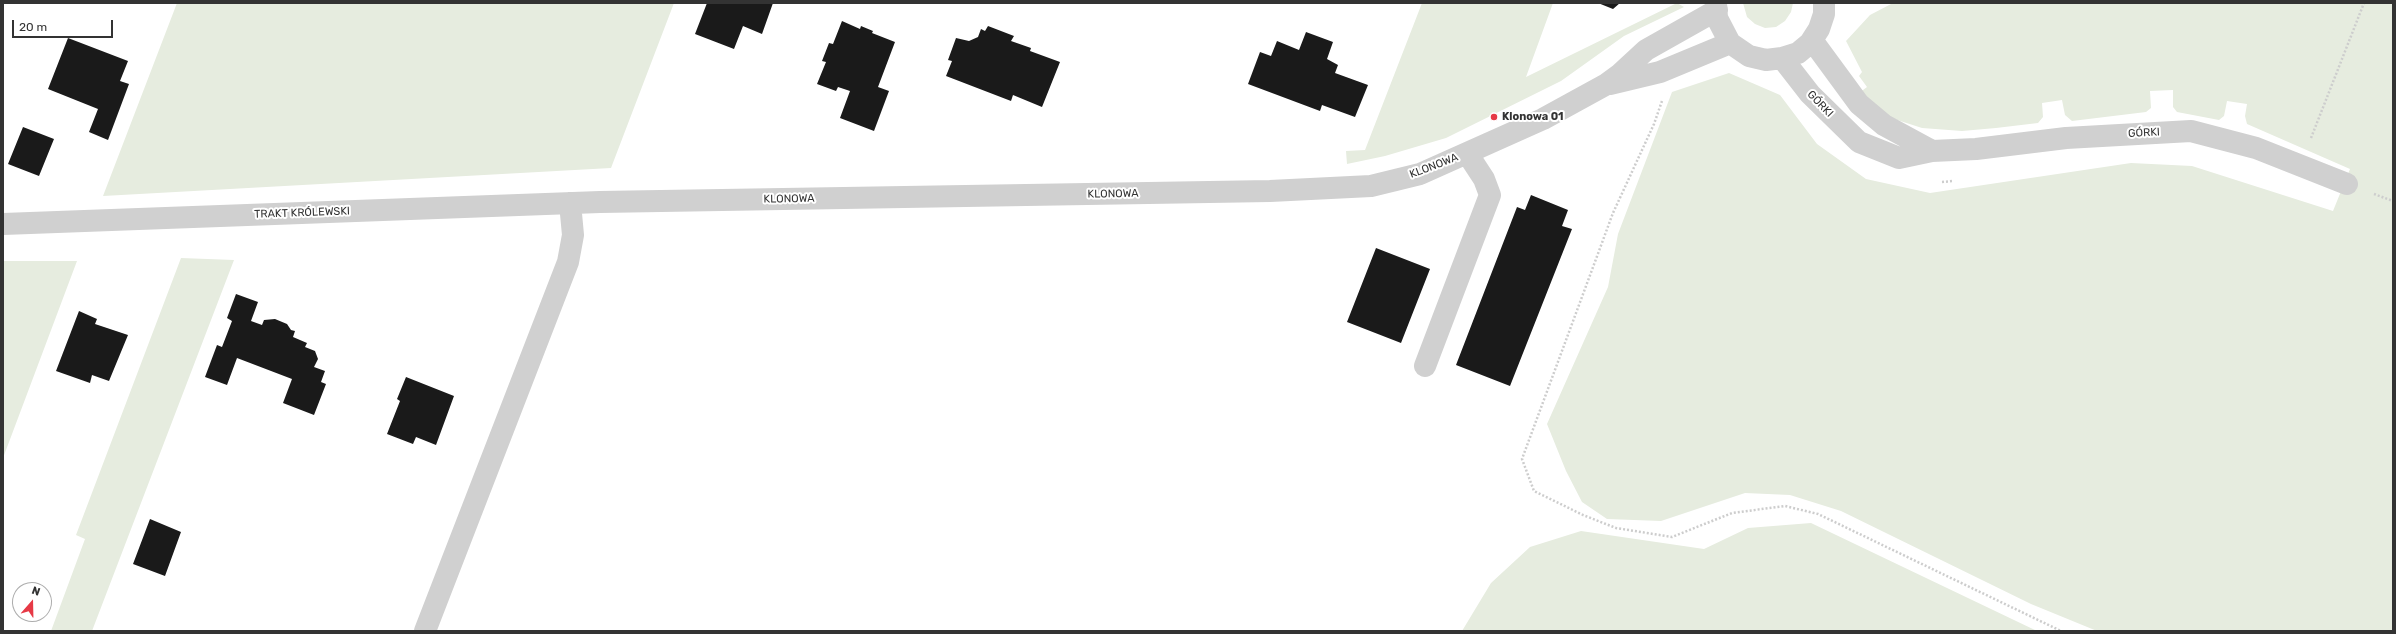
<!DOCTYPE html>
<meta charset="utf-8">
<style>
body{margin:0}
#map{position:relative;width:2396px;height:634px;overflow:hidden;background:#fff;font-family:Rubik,sans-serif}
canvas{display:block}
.frame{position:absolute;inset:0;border:4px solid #333;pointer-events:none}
.north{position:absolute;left:12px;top:582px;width:40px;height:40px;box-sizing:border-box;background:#fff;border:1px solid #adadad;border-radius:50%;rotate:20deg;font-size:11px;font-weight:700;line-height:16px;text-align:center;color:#333}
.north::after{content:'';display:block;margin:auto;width:14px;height:18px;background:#e63946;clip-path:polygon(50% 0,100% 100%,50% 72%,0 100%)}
.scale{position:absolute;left:12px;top:20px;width:101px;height:18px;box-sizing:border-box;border:2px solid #333;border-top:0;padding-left:5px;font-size:12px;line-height:14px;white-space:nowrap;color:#333;-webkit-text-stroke:3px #fff;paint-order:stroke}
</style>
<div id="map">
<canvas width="2396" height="634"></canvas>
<div class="frame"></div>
<div class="north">N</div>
<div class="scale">20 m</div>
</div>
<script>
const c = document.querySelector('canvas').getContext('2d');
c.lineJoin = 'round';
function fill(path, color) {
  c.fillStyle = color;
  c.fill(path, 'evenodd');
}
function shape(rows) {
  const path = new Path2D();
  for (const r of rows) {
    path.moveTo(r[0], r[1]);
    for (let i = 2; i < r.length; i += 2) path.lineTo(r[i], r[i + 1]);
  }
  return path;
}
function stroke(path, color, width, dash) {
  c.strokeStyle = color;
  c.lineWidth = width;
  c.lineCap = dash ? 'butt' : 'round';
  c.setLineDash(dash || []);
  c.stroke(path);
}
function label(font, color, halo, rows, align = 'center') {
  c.font = font + ' Rubik,sans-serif';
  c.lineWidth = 4;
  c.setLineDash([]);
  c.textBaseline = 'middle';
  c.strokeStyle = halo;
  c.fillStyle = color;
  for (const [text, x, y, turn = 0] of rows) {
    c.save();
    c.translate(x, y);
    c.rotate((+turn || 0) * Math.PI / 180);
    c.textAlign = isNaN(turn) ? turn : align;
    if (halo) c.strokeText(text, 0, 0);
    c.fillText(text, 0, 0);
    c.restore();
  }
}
const green = shape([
 [177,3,674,3,611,168,103,196],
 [1422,3,1553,3,1526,77,1677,3,1684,7,1624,36,1561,81,1446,138,1385,156,1347,164,1346,151,1365,150],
 [1743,3,1793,3,1791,12,1785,21,1776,27,1765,28,1755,24,1747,17],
 [1893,3,2393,3,2393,631,2097,631,2031,604,1841,511,1790,495,1745,493,1661,521,1607,519,1582,502,1566,471,1547,424,1608,287,1618,234,1672,92,1729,73,1780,95,1817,144,1866,179,1930,193,2131,163,2192,166,2333,211,2350,169,2247,124,2245,116,2247,104,2227,101,2224,116,2219,120,2177,112,2173,107,2173,90,2150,91,2151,108,2146,112,2072,121,2065,115,2062,100,2042,103,2043,117,2038,123,1996,128,1962,131,1922,128,1888,117,1859,93,1867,87,1859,76,1862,72,1846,41,1870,15],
 [181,258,234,260,92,631,51,631,85,539,76,535],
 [3,261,77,261,3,458],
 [1811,523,2037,631,1462,631,1491,583,1530,547,1581,531,1704,549,1748,528]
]);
const building = shape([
 [707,3,773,3,762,34,743,26,734,49,695,34],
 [1598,3,1620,3,1613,9],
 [842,21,860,29,861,26,873,31,872,33,895,42,878,87,889,91,874,131,840,118,850,91,838,87,836,91,817,84,826,62,822,61,829,43,833,44],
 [988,26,1014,36,1011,41,1031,48,1030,51,1060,62,1042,107,1013,95,1011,101,946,76,952,61,948,60,956,38,969,41,978,37,981,29,985,31],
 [1306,32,1333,42,1327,59,1338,65,1335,73,1368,85,1355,117,1322,105,1320,111,1248,84,1260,52,1271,56,1277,41,1299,50],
 [68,38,128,61,120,81,129,84,108,140,89,132,98,109,48,89],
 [23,127,54,139,39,176,8,164],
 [1531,195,1568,210,1562,226,1572,229,1510,386,1456,365,1517,207,1525,210],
 [1376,248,1430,269,1401,343,1347,322],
 [236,294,258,302,251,321,262,325,264,320,275,319,287,324,291,330,295,331,293,337,307,343,305,347,315,351,318,359,314,367,325,371,321,382,326,384,314,415,283,403,292,379,237,358,227,385,205,377,217,345,222,347,232,321,227,318],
 [79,311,97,319,95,324,128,335,109,381,92,375,90,383,56,371],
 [406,377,454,396,436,445,416,437,413,444,387,434,400,401,397,399],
 [150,519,181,532,165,576,133,564]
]);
const path = shape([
 [1662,101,1654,124,1613,213,1522,459,1534,491,1583,515,1616,528,1672,537,1732,513,1785,506,1818,514,2061,631],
 [2311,138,2364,3],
 [1942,182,1953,181],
 [2374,194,2393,201]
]);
const minor = shape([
 [1716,3,1717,18,1730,43,1749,56,1766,60,1782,58,1798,53,1810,43,1819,29,1824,14,1824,3],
 [1812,40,1859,104,1884,125,1932,151],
 [1782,58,1810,94,1859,142,1899,158,1932,151,1976,149,2066,138,2191,131,2256,148,2347,184],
 [1610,84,1660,72,1730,43],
 [3,224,600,202,1270,191,1371,186,1420,174,1543,119,1605,85,1620,74,1646,50,1717,10],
 [1425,366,1490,195,1484,179,1467,153],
 [425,631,568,262,573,235,570,203]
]);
const markers = [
 [1494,117,4,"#e63946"]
];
const streetNames = [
 ["GÓRKI",1820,104,46],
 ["GÓRKI",2144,133,-3],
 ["KLONOWA",1434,166,-21],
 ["KLONOWA",1113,194,-1],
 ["KLONOWA",789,199,-1],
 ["TRAKT KRÓLEWSKI",302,213,-2]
];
const poiNames = [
 ["Klonowa 01",1502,117]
];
fill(green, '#e6ecdf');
fill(building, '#1a1a1a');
stroke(path, '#cdcdcd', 2.5, [2, 2]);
stroke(minor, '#d0d0d0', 22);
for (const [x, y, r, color] of markers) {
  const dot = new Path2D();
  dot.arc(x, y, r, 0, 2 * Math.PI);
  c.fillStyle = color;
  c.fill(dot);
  stroke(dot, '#fff', 1.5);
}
label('11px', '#333', '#fff', streetNames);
label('bold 11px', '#333', '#fff', poiNames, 'left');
</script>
